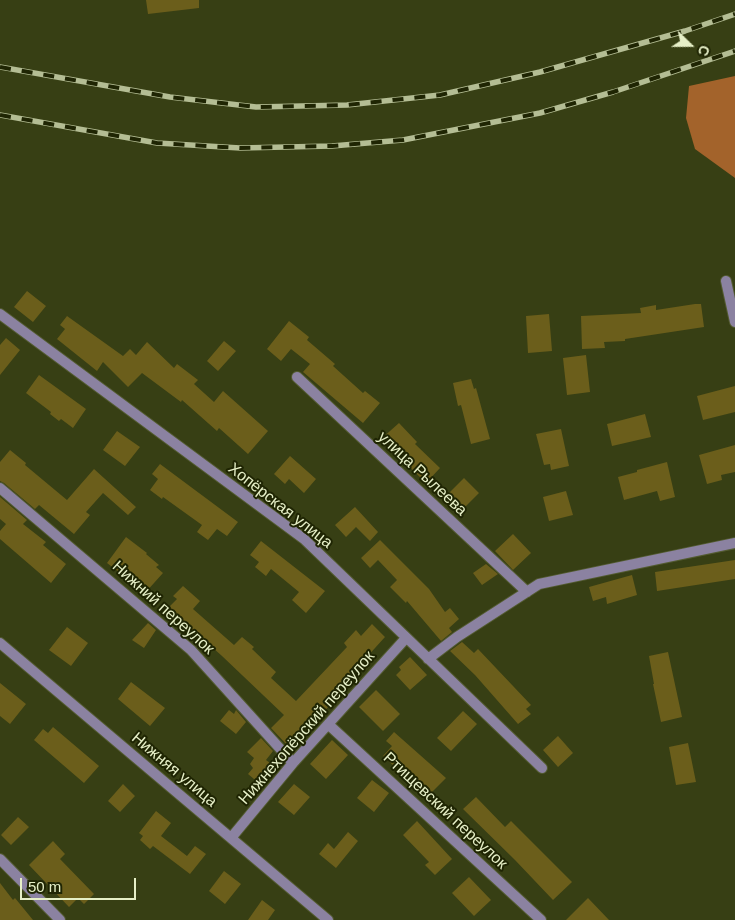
<!DOCTYPE html>
<meta charset="utf-8">
<style>
body{margin:0}
#map{position:relative;width:735px;height:920px;overflow:hidden;background:#373f14;font-family:Helvetica,sans-serif}
canvas{display:block}
.north{position:absolute;left:665px;top:20px;width:50px;height:50px;-webkit-text-stroke:4px #1f2503;paint-order:stroke;rotate:112deg;font-size:14px;font-weight:700;line-height:20px;text-align:center;color:#e6efc7}
.north::after{content:'';display:block;margin:auto;width:18px;height:22px;background:#e6efc7;clip-path:polygon(50% 0,100% 100%,50% 72%,0 100%)}
.scale{position:absolute;left:20px;top:878px;width:116px;height:22px;box-sizing:border-box;border:2px solid #e6efc7;border-top:0;padding-left:6px;font-size:15px;line-height:18px;white-space:nowrap;color:#e6efc7;-webkit-text-stroke:4px #1f2503;paint-order:stroke}
</style>
<div id="map">
<canvas width="735" height="920"></canvas>
<div class="north">С</div>
<div class="scale">50 m</div>
</div>
<script>
const c = document.querySelector('canvas').getContext('2d');
c.lineJoin = 'round';
function fill(path, color) {
  c.fillStyle = color;
  c.fill(path, 'evenodd');
}
function shape(rows) {
  const path = new Path2D();
  for (const r of rows) {
    path.moveTo(r[0], r[1]);
    for (let i = 2; i < r.length; i += 2) path.lineTo(r[i], r[i + 1]);
  }
  return path;
}
function stroke(path, color, width, dash) {
  c.strokeStyle = color;
  c.lineWidth = width;
  c.lineCap = dash ? 'butt' : 'round';
  c.setLineDash(dash || []);
  c.stroke(path);
}
function label(font, color, halo, rows, align = 'center') {
  c.font = font + ' Helvetica,sans-serif';
  c.lineWidth = 4;
  c.setLineDash([]);
  c.textBaseline = 'middle';
  c.strokeStyle = halo;
  c.fillStyle = color;
  for (const [text, x, y, turn = 0] of rows) {
    c.save();
    c.translate(x, y);
    c.rotate((+turn || 0) * Math.PI / 180);
    c.textAlign = isNaN(turn) ? turn : align;
    if (halo) c.strokeText(text, 0, 0);
    c.fillText(text, 0, 0);
    c.restore();
  }
}
const forest = shape([
 [735,76,735,178,695,149,686,118,689,86]
]);
const building = shape([
 [146,0,199,0,199,8,148,14],
 [27,291,46,306,33,322,14,307],
 [695,304,701,304,704,327,625,339,625,341,604,342,605,348,582,349,581,316,641,313,640,308,656,305,656,310],
 [549,314,552,351,528,353,526,316],
 [67,316,123,356,130,349,136,355,147,342,174,368,177,364,198,380,194,384,214,402,223,391,268,431,248,454,219,428,217,431,182,400,181,402,142,373,128,387,103,362,97,371,57,339,65,329,60,325],
 [289,321,309,337,307,340,335,364,333,366,363,393,365,391,380,403,363,423,303,372,310,364,291,349,281,361,267,349],
 [6,338,20,350,0,375,0,345],
 [224,341,236,351,218,371,207,361],
 [586,355,590,392,567,395,563,358],
 [39,375,86,409,73,428,61,419,59,421,50,414,51,412,26,393],
 [471,379,474,389,476,388,490,439,471,444,461,405,458,406,453,383],
 [735,386,735,412,703,420,697,396],
 [645,414,651,437,612,446,607,424],
 [399,423,417,442,415,444,440,468,426,483,381,439],
 [561,429,569,466,551,470,550,464,544,465,536,434],
 [117,431,140,447,125,466,103,450],
 [735,445,735,472,721,475,722,480,707,484,699,455],
 [10,450,26,463,25,465,67,500,94,469,136,507,128,515,103,493,86,512,90,515,74,534,39,505,35,509,4,483,0,481,0,462],
 [290,456,316,479,304,493,289,479,285,484,274,474],
 [667,462,675,497,660,501,657,491,624,500,618,477,637,472,637,470],
 [160,464,238,522,227,536,217,529,208,540,197,532,202,525,163,497,162,499,150,490,158,479,152,474],
 [464,478,479,493,459,513,444,498],
 [566,491,573,515,549,521,543,497],
 [0,497,27,520,23,524,46,542,43,545,66,564,51,583,0,539,0,531,6,524,0,519],
 [355,507,378,532,370,541,356,527,346,537,335,525],
 [513,534,531,553,513,570,495,551],
 [126,537,147,553,146,554,159,565,156,567,163,573,145,593,128,577,127,578,107,563],
 [380,540,429,589,445,612,450,608,459,619,449,628,452,632,441,641,407,601,406,603,390,587,397,580,378,560,370,568,361,558],
 [261,541,325,591,306,613,292,600,299,592,271,569,266,576,255,567,259,562,250,555],
 [735,560,735,579,657,591,655,572],
 [486,564,498,574,482,585,473,573],
 [632,575,637,595,607,604,606,597,593,601,589,587],
 [183,586,200,601,193,609,234,645,242,637,254,647,252,649,276,672,271,678,296,701,347,647,344,643,356,630,361,636,372,624,385,637,326,702,330,705,317,719,315,717,287,745,271,728,284,715,222,656,168,608,177,599,173,596],
 [148,623,156,630,144,648,132,640],
 [67,627,88,643,71,666,49,650],
 [462,642,474,653,478,649,531,705,526,709,531,714,518,724,475,675,450,651],
 [668,652,682,717,661,722,653,684,654,684,649,656],
 [410,657,427,675,410,690,396,675,401,670,399,667],
 [131,682,165,708,150,726,118,699],
 [0,683,26,704,10,724,0,716],
 [376,690,400,714,383,731,359,707],
 [229,710,234,714,236,710,246,722,236,734,220,721],
 [463,711,477,724,451,751,437,738],
 [53,727,99,766,84,783,34,740,43,729,48,733],
 [394,732,446,778,431,793,400,763,396,768,383,756,392,746,386,741],
 [558,736,573,753,558,767,543,750],
 [261,738,273,751,266,760,274,766,260,784,248,774,253,768,250,764,254,758,247,752],
 [332,740,348,755,326,779,310,764],
 [688,743,696,782,676,785,669,747],
 [372,780,389,793,374,812,357,798],
 [123,784,135,796,120,812,108,801],
 [294,784,310,797,294,815,278,802],
 [476,797,505,827,511,821,572,882,553,900,515,860,463,809],
 [156,811,171,823,161,836,187,856,195,846,206,854,190,874,153,846,150,849,140,840,143,836,139,833],
 [18,817,29,827,11,845,1,835],
 [417,821,452,859,435,875,425,865,429,862,403,835],
 [348,832,358,841,336,868,319,854,328,843,334,849],
 [53,841,65,854,60,859,94,894,84,904,78,898,69,907,29,865],
 [224,871,241,884,225,904,209,891],
 [469,877,491,900,474,916,452,893],
 [0,883,13,900,15,898,33,920,0,920],
 [588,898,609,920,566,920],
 [262,900,275,910,268,920,248,920]
]);
const minor = shape([
 [726,281,735,322],
 [0,314,304,539,542,768],
 [297,377,527,592],
 [0,488,191,650,293,763],
 [0,643,328,920],
 [428,659,457,637,539,584,735,543],
 [329,725,541,920],
 [231,838,293,763,406,638],
 [0,859,60,920]
]);
const rail = shape([
 [0,67,170,97,256,107,347,105,440,95,540,72,685,31,735,14],
 [0,115,157,143,240,148,332,146,403,140,540,113,613,92,735,51]
]);
const streetNames = [
 ["улица Рылеева",422,474,43],
 ["Хопёрская улица",280,506,38],
 ["Нижний переулок",163,608,42],
 ["Нижнехопёрский переулок",307,728,-49],
 ["Нижняя улица",174,770,40],
 ["Ртищевский переулок",445,811,43]
];
fill(forest, '#a3632b');
fill(building, '#6b5e1b');
stroke(minor, '#535b31', 12);
stroke(minor, '#8b82a1', 10);
stroke(rail, '#b4bd94', 5.5);
stroke(rail, '#1f2503', 4, [11]);
label('16px', '#e6efc7', '#1f2503', streetNames);
</script>
